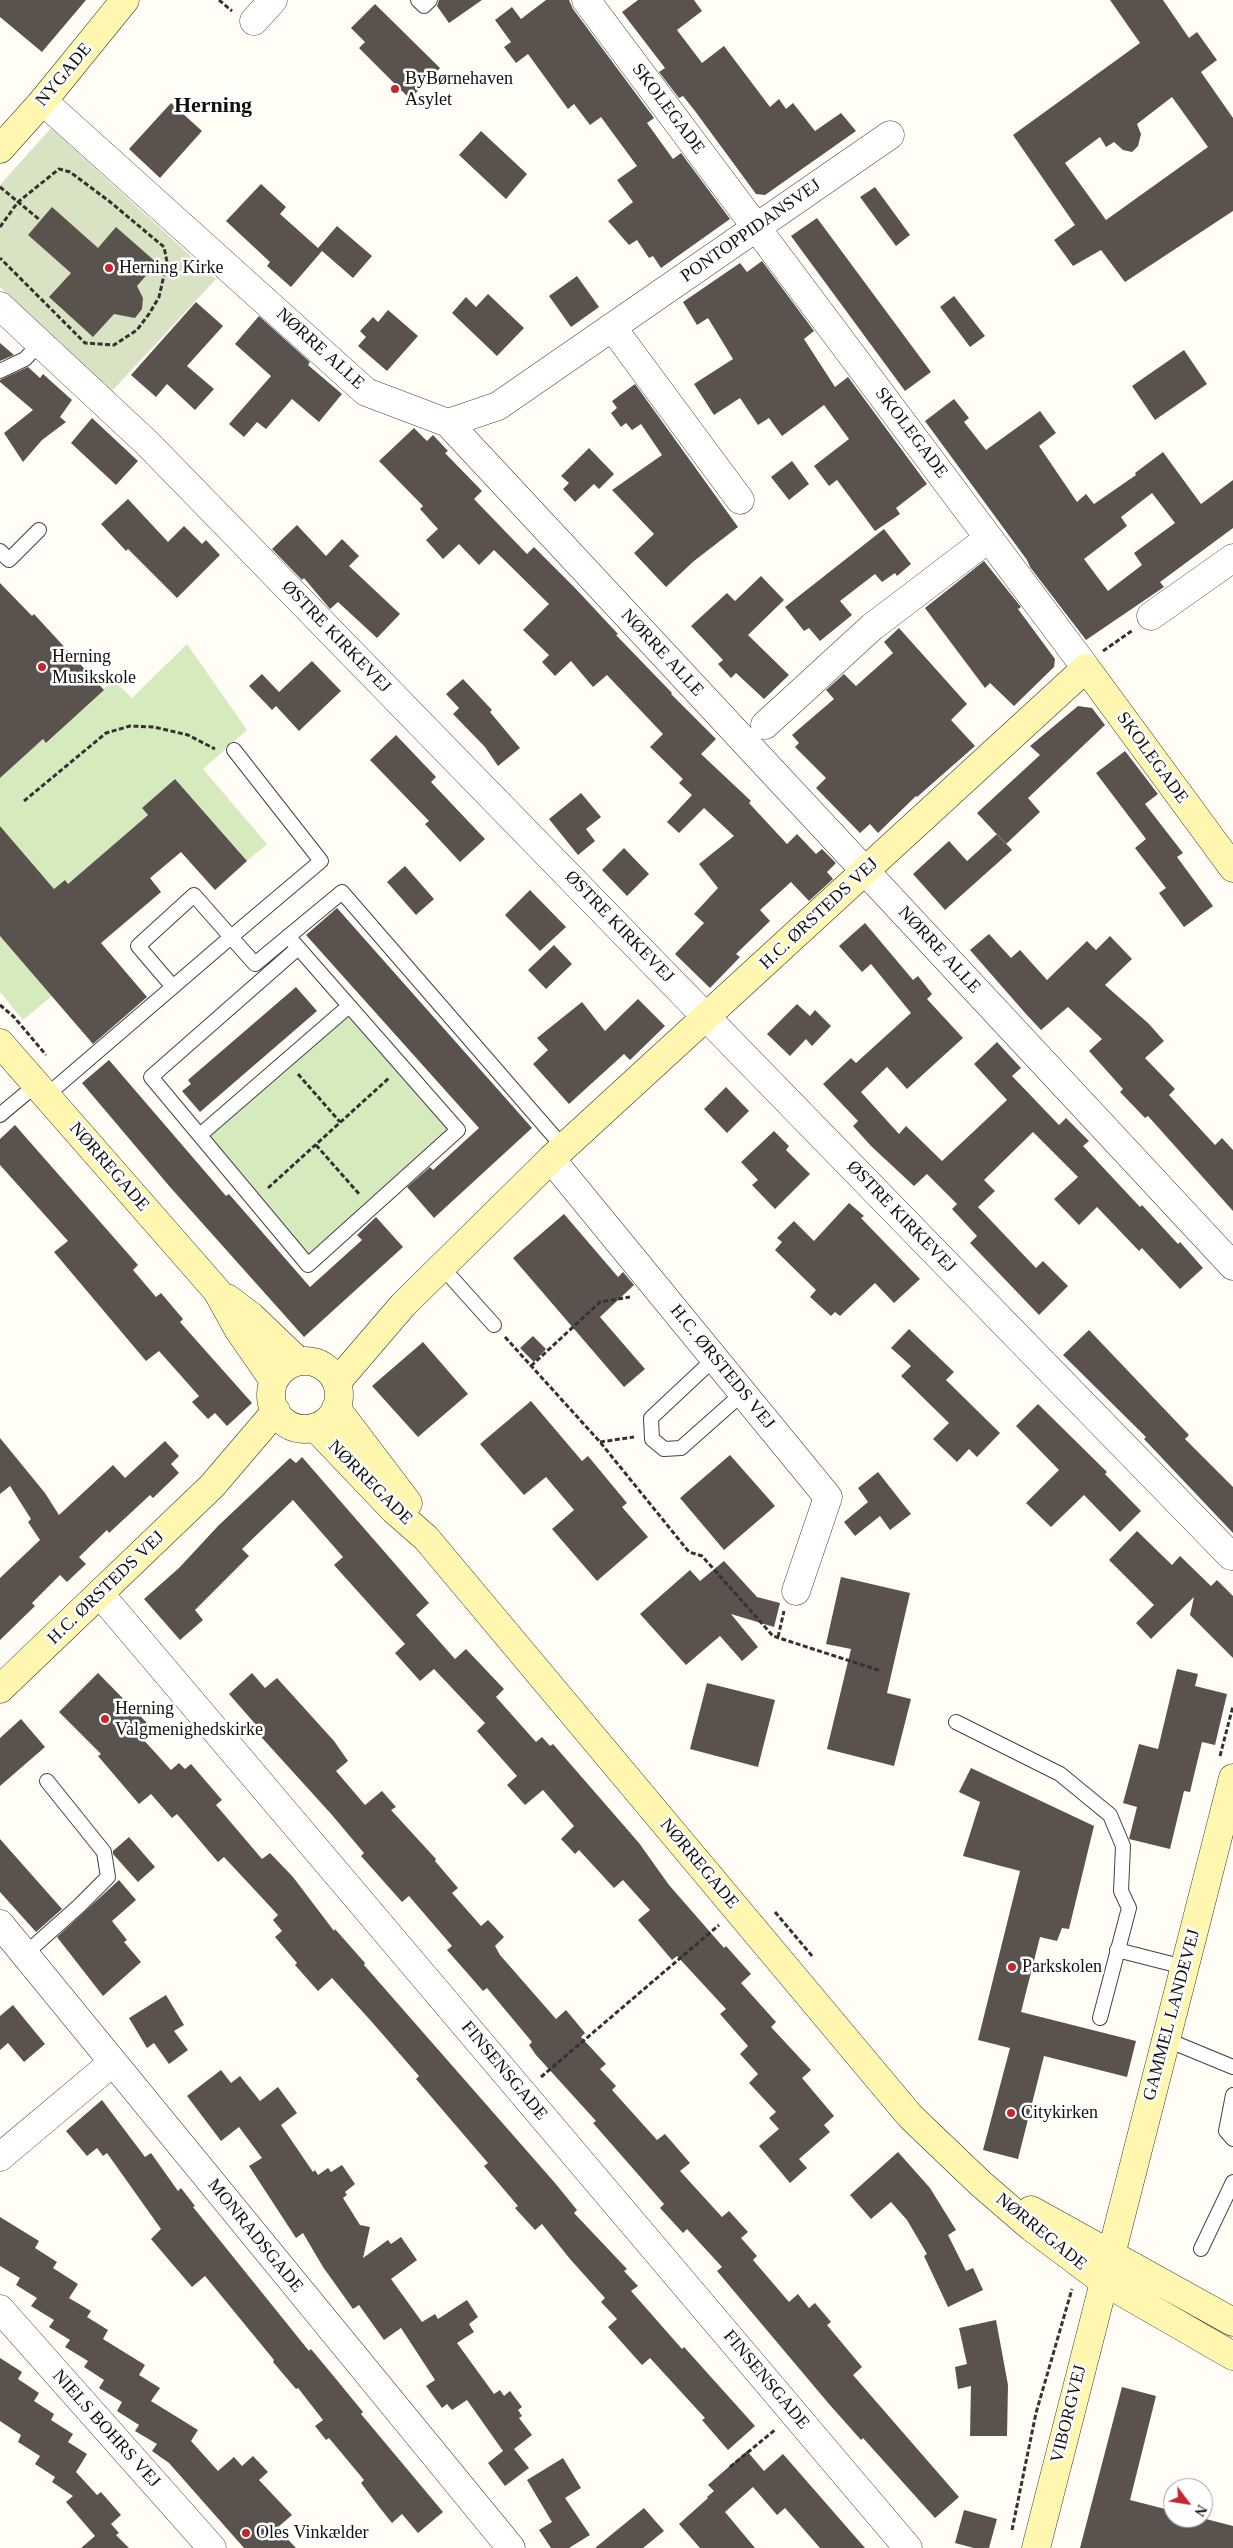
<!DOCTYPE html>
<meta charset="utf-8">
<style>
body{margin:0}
#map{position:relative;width:1233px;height:2548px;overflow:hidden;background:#fffdf5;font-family:"Times New Roman",serif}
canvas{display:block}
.north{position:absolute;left:1163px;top:2478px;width:50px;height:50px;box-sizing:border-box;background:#fff;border:1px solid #a0a0a0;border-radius:50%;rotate:121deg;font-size:14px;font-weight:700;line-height:20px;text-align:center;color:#111}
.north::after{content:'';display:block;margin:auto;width:18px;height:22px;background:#c4262e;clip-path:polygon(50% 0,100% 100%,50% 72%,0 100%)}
</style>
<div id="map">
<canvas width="1233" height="2548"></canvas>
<div class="north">N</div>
</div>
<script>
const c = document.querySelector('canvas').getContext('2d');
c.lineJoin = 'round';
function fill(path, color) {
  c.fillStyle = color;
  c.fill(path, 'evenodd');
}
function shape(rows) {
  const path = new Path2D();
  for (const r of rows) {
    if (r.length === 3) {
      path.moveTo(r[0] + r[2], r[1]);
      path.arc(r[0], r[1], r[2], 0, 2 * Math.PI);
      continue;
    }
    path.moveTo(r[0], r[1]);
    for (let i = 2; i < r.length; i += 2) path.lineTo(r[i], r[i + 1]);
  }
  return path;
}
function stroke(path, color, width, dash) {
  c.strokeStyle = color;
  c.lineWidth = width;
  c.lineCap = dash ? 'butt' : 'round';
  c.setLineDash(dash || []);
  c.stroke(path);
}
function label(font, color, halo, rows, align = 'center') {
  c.font = font + ' "Times New Roman",serif';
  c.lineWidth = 5;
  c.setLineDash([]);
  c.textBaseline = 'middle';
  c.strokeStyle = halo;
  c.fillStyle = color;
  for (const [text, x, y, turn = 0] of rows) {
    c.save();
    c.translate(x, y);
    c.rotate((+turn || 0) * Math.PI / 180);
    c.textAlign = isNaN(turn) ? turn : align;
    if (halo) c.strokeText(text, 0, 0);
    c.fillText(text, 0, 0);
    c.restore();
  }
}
const green = shape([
 [187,644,247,730,203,769,267,844,247,861,175,779,142,808,148,815,68,884,65,880,54,889,0,826,0,778,43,739,47,743,113,680,132,698],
 [0,936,52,996,23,1020,0,992],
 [349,1006,458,1130,308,1265,200,1135]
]);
const cemetery = shape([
 [51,128,216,279,112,391,0,287,0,185]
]);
const building = shape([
 [0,0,86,0,42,52,0,17],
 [439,0,482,0,449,23,437,6],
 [546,0,569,0,573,9,654,118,647,123,673,159,681,153,730,219,661,268,653,256,649,258,637,240,629,245,608,221,633,202,617,180,637,166,601,117,590,125,574,104,568,109,528,54,516,63,504,47,511,42,495,20,512,7,521,19],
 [638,0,694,0,702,11,677,30,702,63,724,46,770,107,779,99,786,109,793,103,815,131,841,113,856,131,765,195,756,194,695,111,683,96,679,98,659,72,665,68,622,12],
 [1110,0,1163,0,1189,38,1197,32,1217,60,1201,72,1233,118,1233,211,1125,282,1101,250,1073,266,1054,240,1075,225,1013,135,1140,43],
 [1172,97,1208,147,1106,220,1065,163,1100,137,1106,147,1114,142,1123,150,1132,152,1138,146,1141,134,1137,124],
 [375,4,440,68,410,99,359,48,365,42,351,28],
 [171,103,202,131,160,178,129,149],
 [481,131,527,174,506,199,459,155],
 [261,184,286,207,280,214,318,248,337,226,372,256,353,278,322,251,291,287,267,266,270,262,226,221],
 [875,187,910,235,896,246,860,197],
 [52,207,98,248,116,227,157,263,137,286,143,298,142,309,135,318,114,314,93,337,49,297,71,273,28,235],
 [817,218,931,372,905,391,791,236],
 [762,261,814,331,804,339,835,387,848,377,927,484,896,508,900,514,875,531,837,480,829,486,814,466,849,439,824,405,782,436,769,418,758,425,740,398,714,415,694,384,733,359,708,318,697,325,683,302,740,263,747,272],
 [577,276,599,307,571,327,549,296],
 [488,294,524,328,497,356,452,313,466,297,476,307],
 [954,296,985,336,970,347,940,307],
 [196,302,223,326,187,366,214,389,195,410,167,384,156,397,131,375],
 [388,310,418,336,387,371,358,346,366,337,360,331,373,317,378,322],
 [259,316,310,362,308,365,342,394,319,422,292,399,266,429,257,422,244,437,229,424,271,376,235,344],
 [0,343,14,355,0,361],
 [1184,350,1207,384,1155,420,1132,386],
 [28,367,40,378,43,374,72,400,60,417,66,422,42,440,23,462,4,433,33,410,0,382,0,380],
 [635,384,738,527,694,561,666,587,634,553,654,534,612,490,662,455,641,424,632,430,626,423,621,427,611,413,617,408,612,401],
 [954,399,969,418,964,422,986,450,1040,411,1056,433,1039,446,1077,502,1086,494,1094,504,1136,475,1135,473,1163,452,1201,504,1233,480,1233,528,1160,582,1164,587,1086,640,1030,567,1027,560,925,421],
 [1152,493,1175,523,1134,553,1142,565,1108,591,1084,559,1127,526,1121,517],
 [92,418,138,461,116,485,71,443],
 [414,428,427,441,433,435,448,451,445,453,482,491,474,499,527,554,534,547,575,588,618,634,616,635,672,693,671,694,716,739,701,754,751,801,749,803,787,844,797,834,816,854,822,849,836,863,827,872,833,879,809,901,791,882,760,910,770,921,736,954,740,957,710,988,675,954,704,923,694,914,718,888,699,864,734,836,704,808,679,833,667,822,692,795,679,783,683,779,650,747,663,734,607,675,593,687,571,661,555,676,542,662,549,655,523,630,549,604,494,550,479,565,459,544,443,559,426,540,438,529,420,509,423,506,379,461],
 [589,448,614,474,599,489,594,484,575,502,563,489,569,483,561,476],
 [792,461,809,484,789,500,771,477],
 [128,499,168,542,184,526,202,544,206,540,220,555,177,598,128,549,126,551,101,524],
 [297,525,326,556,342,539,359,556,349,566,400,614,377,638,338,602,330,609,304,578,302,580,272,549],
 [884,529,911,564,897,576,895,573,882,582,875,574,840,601,852,615,820,641,809,628,804,631,785,607],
 [984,561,1021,607,1018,609,1055,659,1054,667,1014,706,990,683,985,688,925,608],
 [761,576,784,600,748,635,789,675,764,699,736,673,731,678,718,664,723,660,691,626,727,593,735,601],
 [0,583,32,616,34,614,104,690,46,743,43,739,0,778],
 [899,628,967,704,951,720,975,746,917,797,916,796,878,833,870,824,860,833,816,788,826,778,795,747,799,743,792,735,834,699,826,690,844,674,856,686,893,653,884,642],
 [312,661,341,691,299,731,276,706,272,710,249,686,262,674,279,692],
 [463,679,492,710,490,712,520,748,498,766,485,747,453,714,459,708,446,694],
 [1078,706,1092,708,1105,725,1028,798,1040,812,1006,844,977,813,1040,755,1030,746],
 [396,735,436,777,431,782,485,839,460,862,425,824,429,821,370,760],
 [1125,751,1158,794,1145,804,1183,853,1177,857,1213,906,1184,927,1159,893,1166,888,1135,848,1146,839,1096,773],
 [175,779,247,861,215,890,181,852,150,878,161,892,101,943,147,997,93,1044,0,936,0,826,54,889,65,880,68,884,148,815,142,808],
 [581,793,601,817,586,829,595,841,578,855,549,819],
 [997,834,1012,850,945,910,913,874,949,841,967,861],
 [624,848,649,874,627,896,602,870],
 [405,866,434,899,416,915,387,882],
 [530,890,566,927,540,951,505,915],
 [337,908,532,1128,434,1218,407,1187,430,1167,433,1170,479,1128,306,935],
 [865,923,913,980,918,976,932,994,927,999,963,1038,907,1089,887,1067,861,1092,899,1134,906,1126,942,1161,972,1133,1007,1100,974,1064,997,1042,1021,1068,1012,1076,1059,1125,1066,1118,1089,1141,1083,1146,1140,1207,1142,1205,1178,1244,1180,1242,1203,1268,1180,1289,1142,1248,1139,1251,1097,1207,1079,1225,1054,1199,1078,1177,1033,1132,984,1180,995,1191,978,1207,1036,1268,1043,1261,1068,1286,1039,1315,970,1243,977,1236,952,1209,957,1204,927,1174,914,1186,871,1146,853,1126,858,1121,823,1084,851,1058,856,1063,911,1013,871,964,862,972,839,946],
 [989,934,1011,958,1020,950,1047,980,1087,941,1096,950,1110,936,1132,959,1105,985,1149,1024,1164,1041,1145,1058,1175,1089,1169,1095,1215,1145,1222,1138,1233,1150,1233,1211,1148,1116,1145,1118,1120,1092,1123,1089,1089,1051,1102,1039,1068,1007,1041,1030,1026,1014,970,950],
 [554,945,572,964,546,989,528,970],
 [296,987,317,1011,200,1112,182,1091,191,1084,188,1080],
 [638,999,665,1026,630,1060,624,1054,569,1104,533,1064,548,1050,537,1038,582,1002,605,1031],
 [797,1004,810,1016,815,1010,831,1026,812,1046,806,1039,790,1056,767,1034],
 [109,1060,226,1196,229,1194,310,1287,362,1240,357,1235,376,1217,403,1247,304,1337,170,1187,82,1083],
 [726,1087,749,1111,727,1133,704,1109],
 [15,1125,138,1265,133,1270,156,1297,161,1293,183,1319,180,1322,252,1403,227,1426,215,1413,208,1419,192,1402,199,1396,159,1351,146,1361,54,1252,68,1241,0,1165,0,1139],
 [774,1131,789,1146,786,1150,810,1174,775,1209,752,1185,758,1180,741,1162],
 [849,1203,864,1216,861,1218,920,1279,894,1303,875,1283,840,1316,835,1312,831,1316,810,1297,816,1290,775,1250,782,1242,777,1238,794,1221,814,1241],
 [564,1214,618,1277,623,1272,634,1285,600,1317,645,1369,624,1387,513,1258],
 [909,1329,954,1372,946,1380,1000,1433,977,1457,969,1449,957,1462,933,1439,949,1423,901,1376,911,1366,891,1348],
 [1089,1330,1189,1435,1185,1439,1233,1487,1233,1533,1144,1439,1146,1437,1063,1355],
 [533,1336,546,1349,534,1362,520,1348],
 [423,1342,468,1394,418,1437,372,1386],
 [531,1401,582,1461,588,1456,627,1503,622,1507,648,1537,597,1581,552,1529,574,1510,546,1477,524,1495,480,1444],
 [1038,1404,1107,1472,1105,1474,1141,1511,1120,1532,1084,1495,1051,1527,1026,1503,1059,1470,1016,1426],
 [0,1438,45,1493,59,1515,113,1465,125,1478,165,1441,179,1456,171,1464,179,1473,153,1498,150,1495,109,1533,107,1530,79,1557,86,1564,67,1582,60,1575,32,1603,35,1606,0,1640,0,1578,40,1540,28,1522,31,1519,10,1486,0,1494],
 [730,1455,775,1506,724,1550,680,1498],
 [302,1457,429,1603,416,1615,455,1659,466,1649,504,1689,496,1697,536,1742,542,1737,550,1746,553,1744,639,1843,669,1885,724,1948,726,1946,751,1974,741,1983,776,2022,771,2027,811,2070,802,2078,834,2116,824,2125,830,2132,799,2159,807,2168,790,2183,759,2146,779,2129,769,2118,776,2112,749,2083,758,2074,740,2054,748,2046,720,2014,726,2009,677,1956,672,1960,638,1920,650,1910,623,1880,614,1888,579,1850,575,1854,561,1839,574,1826,543,1790,525,1805,507,1785,517,1776,477,1731,485,1723,434,1669,420,1681,395,1653,405,1644,334,1565,343,1557,293,1500,242,1549,249,1556,195,1610,203,1620,180,1640,144,1599,179,1568,218,1526,290,1458,296,1463],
 [878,1472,911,1514,890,1530,880,1516,855,1536,844,1522,868,1502,858,1488],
 [1137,1531,1172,1565,1180,1556,1211,1586,1217,1580,1233,1596,1233,1658,1190,1615,1194,1597,1151,1639,1136,1623,1154,1605,1109,1560],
 [724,1561,757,1597,780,1603,774,1627,731,1614,758,1647,742,1661,720,1636,686,1665,640,1614,690,1570,700,1581],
 [841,1577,910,1593,887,1693,911,1699,894,1766,827,1749,851,1649,826,1644],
 [1177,1669,1198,1674,1195,1686,1227,1694,1215,1745,1202,1742,1190,1792,1184,1791,1170,1849,1129,1839,1137,1807,1123,1803,1139,1744,1158,1749],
 [98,1673,151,1727,141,1737,171,1770,179,1763,185,1769,191,1764,222,1800,216,1805,262,1859,270,1853,293,1877,334,1931,335,1929,365,1963,364,1965,555,2183,577,2210,574,2213,627,2269,624,2271,638,2286,631,2291,682,2349,684,2347,755,2426,728,2450,702,2420,705,2418,650,2358,642,2365,608,2327,617,2319,601,2302,605,2298,570,2259,542,2224,535,2230,515,2208,518,2206,484,2166,488,2163,416,2079,419,2076,371,2021,332,1978,318,1991,295,1965,297,1963,275,1937,282,1931,273,1920,278,1915,224,1857,218,1862,177,1814,172,1818,151,1794,139,1804,98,1756,101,1754,59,1712],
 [252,1673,265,1688,277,1678,334,1741,348,1761,336,1771,365,1805,382,1791,396,1807,391,1810,436,1859,435,1861,458,1888,452,1893,481,1926,488,1920,504,1937,495,1946,500,1955,556,2019,566,2010,585,2033,581,2037,606,2064,600,2069,616,2086,612,2090,657,2140,665,2134,690,2163,680,2171,722,2217,729,2211,748,2232,741,2238,757,2256,753,2260,789,2302,798,2294,809,2308,815,2303,831,2322,827,2325,862,2367,853,2375,959,2497,935,2518,863,2438,861,2440,829,2404,717,2271,722,2267,687,2229,683,2233,660,2208,664,2204,593,2123,596,2121,536,2055,529,2045,532,2042,487,1988,483,1991,447,1950,452,1946,409,1896,402,1902,361,1856,364,1853,332,1815,254,1729,257,1726,229,1694],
 [707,1683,775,1700,758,1767,690,1749],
 [21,1719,45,1747,0,1786,0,1738],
 [971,1768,1094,1826,1069,1929,1062,1928,1057,1941,1040,1937,1021,2012,1136,2041,1127,2077,1044,2056,1018,2159,983,2150,1010,2048,978,2040,1020,1871,963,1856,980,1802,959,1792],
 [129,1837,155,1867,138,1882,113,1854,113,1851],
 [0,1839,62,1909,36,1932,0,1892],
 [119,1880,136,1900,112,1921,127,1940,124,1942,141,1962,103,1996,57,1937],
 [166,1995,184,2025,174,2031,188,2050,169,2064,154,2043,147,2048,129,2018],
 [13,2005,45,2044,24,2062,8,2043,0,2050,0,2016],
 [221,2070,231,2083,240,2076,260,2101,278,2087,297,2113,281,2125,313,2172,315,2170,318,2175,328,2168,331,2172,342,2165,355,2184,345,2192,347,2195,343,2198,360,2225,370,2227,363,2258,388,2240,391,2244,401,2237,417,2260,391,2279,422,2322,435,2314,438,2319,467,2300,478,2317,469,2324,474,2332,457,2343,494,2394,500,2390,504,2396,510,2391,522,2407,518,2410,522,2416,519,2418,532,2435,514,2449,529,2468,505,2486,488,2463,503,2451,467,2400,452,2410,447,2404,442,2408,426,2386,435,2380,401,2328,384,2340,359,2305,353,2309,323,2267,303,2233,296,2238,249,2166,262,2158,239,2127,221,2141,187,2096],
 [102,2100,145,2157,151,2153,178,2191,181,2188,195,2206,193,2207,309,2351,311,2349,336,2379,363,2412,361,2414,443,2512,418,2533,402,2514,392,2523,380,2508,361,2483,364,2480,329,2438,326,2440,315,2426,323,2420,298,2388,296,2389,273,2362,274,2360,205,2276,192,2287,151,2239,161,2229,107,2153,103,2156,97,2148,87,2156,66,2131],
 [898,2152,930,2188,956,2230,948,2235,966,2271,973,2268,983,2290,948,2307,924,2256,927,2254,907,2220,891,2202,871,2219,850,2195],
 [0,2217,39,2241,35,2248,57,2262,53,2268,78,2284,69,2298,91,2311,87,2317,108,2330,103,2339,145,2365,139,2375,160,2388,151,2401,198,2430,191,2441,218,2471,234,2457,242,2466,253,2456,268,2472,259,2480,292,2515,277,2528,296,2548,244,2548,169,2463,152,2451,157,2444,135,2431,139,2425,117,2411,122,2402,99,2388,104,2380,84,2367,88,2361,65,2347,70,2340,49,2327,54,2320,31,2306,37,2298,16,2285,20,2278,0,2266],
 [996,2320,1008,2385,1007,2436,970,2436,971,2386,958,2389,955,2367,967,2364,959,2328],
 [0,2358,22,2372,18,2379,39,2393,34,2401,54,2414,51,2420,73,2434,68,2442,87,2454,76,2472,97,2495,101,2492,121,2515,111,2524,119,2533,116,2535,129,2548,81,2548,95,2536,66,2502,73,2496,52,2482,55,2477,35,2464,40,2456,18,2442,21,2435,0,2421],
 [1122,2387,1156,2396,1130,2500,1173,2511,1173,2518,1202,2518,1233,2526,1233,2548,1080,2548],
 [747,2451,764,2471,783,2454,865,2548,820,2548,785,2508,777,2515,753,2487,725,2512,755,2548,700,2548,679,2524,708,2498,707,2497,714,2491,708,2485],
 [563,2458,581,2488,565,2498,590,2535,569,2548,551,2548,539,2530,552,2522,527,2480],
 [644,2508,664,2531,643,2548,595,2548],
 [964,2510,997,2519,989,2548,974,2548,955,2543]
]);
const path = shape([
 [219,0,232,11],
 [0,187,40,220],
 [0,227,18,202,59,169,70,172,109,201,164,247,167,262,159,297,149,314,137,330,114,345,85,343,0,258],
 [1103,651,1133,630],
 [24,801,106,733,130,726,154,727,188,735,215,749],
 [0,1005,14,1017,46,1055],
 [298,1074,340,1122],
 [316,1145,360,1195],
 [268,1188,389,1078],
 [505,1337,600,1442,689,1552,702,1556,773,1636,881,1671],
 [531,1366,600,1302,630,1297],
 [600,1442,634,1437],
 [778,1637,784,1611],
 [1220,1756,1233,1706],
 [775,1912,813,1957],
 [541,2077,719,1925],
 [730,2467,776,2429],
 [1012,2530,1036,2413,1072,2289]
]);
const lane = shape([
 [418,0,424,6,430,0],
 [0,371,25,359,40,343],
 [0,551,9,560,39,530],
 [288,936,458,1130,308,1265,151,1077,298,948],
 [173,987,138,946,194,895,231,937,321,861,234,750],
 [47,1095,231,937,255,964,342,892,564,1148],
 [0,1115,37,1084],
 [200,1135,349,1006],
 [442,1267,494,1325],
 [715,1358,651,1418,652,1439,664,1449,681,1448,743,1393],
 [956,1722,1060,1774,1110,1815,1123,1846,1121,1891,1129,1908,1100,2018],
 [1117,1950,1184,1967],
 [25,1954,79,1906,108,1877,104,1852,47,1781],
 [1165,2039,1233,2067],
 [1233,2095,1226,2131,1233,2139],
 [1201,2249,1233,2182]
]);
const street = shape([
 [586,0,1086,668],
 [254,21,273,0],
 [43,101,366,392,448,423,1233,1266],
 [0,306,148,444,1231,1556],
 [612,327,740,500],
 [448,423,498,406,890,135],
 [1151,616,1233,558],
 [765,725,872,627,989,538],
 [551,1159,828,1497,796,1591],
 [100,1594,908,2548],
 [0,1924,511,2548],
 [0,2157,112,2063],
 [0,2309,212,2548]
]);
const secondary = shape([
 [0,149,43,101,125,0],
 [0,1043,217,1291,238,1329,274,1381],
 [227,1298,251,1316,298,1361],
 [305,1395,34],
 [337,1382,403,1305,551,1159,1086,668,1233,868],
 [336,1408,408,1503],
 [315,1427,394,1510,426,1538,910,2116,980,2183,1031,2227,1103,2281,1233,2356],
 [0,1689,212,1486,276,1411],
 [1031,2210,1233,2322],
 [1036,2548,1233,1778]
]);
const markers = [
 [395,89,5,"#c4262e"],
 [109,268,5,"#c4262e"],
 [42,667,5,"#c4262e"],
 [105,1719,5,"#c4262e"],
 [1012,1967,5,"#c4262e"],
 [1011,2113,5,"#c4262e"],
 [246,2533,5,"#c4262e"]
];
const streetNames = [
 ["NYGADE",64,75,-50],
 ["SKOLEGADE",668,109,53],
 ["PONTOPPIDANSVEJ",751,231,-35],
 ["NØRRE ALLE",320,349,42],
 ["SKOLEGADE",911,433,53],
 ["ØSTRE KIRKEVEJ",336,637,46],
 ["NØRRE ALLE",662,653,47],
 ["SKOLEGADE",1152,758,54],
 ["H.C. ØRSTEDS VEJ",819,914,-43],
 ["ØSTRE KIRKEVEJ",619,927,46],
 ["NØRRE ALLE",939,950,47],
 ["NØRREGADE",109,1167,49],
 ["ØSTRE KIRKEVEJ",901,1217,46],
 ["H.C. ØRSTEDS VEJ",722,1367,51],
 ["NØRREGADE",370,1483,45],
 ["H.C. ØRSTEDS VEJ",106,1588,-44],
 ["NØRREGADE",699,1864,50],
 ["GAMMEL LANDEVEJ",1172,2015,-75],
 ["FINSENSGADE",504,2071,50],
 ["NØRREGADE",1041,2232,39],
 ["MONRADSGADE",255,2236,51],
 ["FINSENSGADE",766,2380,50],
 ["VIBORGVEJ",1069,2414,-76],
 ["NIELS BOHRS VEJ",106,2429,48]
];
const poiNames = [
 ["ByBørnehaven",405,79],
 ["Asylet",405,100],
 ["Herning Kirke",119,268],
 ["Herning",52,657],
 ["Musikskole",52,678],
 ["Herning",115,1709],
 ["Valgmenighedskirke",115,1730],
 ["Parkskolen",1022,1967],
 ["Citykirken",1021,2113],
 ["Oles Vinkælder",256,2533]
];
const districtNames = [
 ["Herning",213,106]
];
fill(green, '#d5ebbd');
fill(cemetery, '#d9e3c4');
fill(building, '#5a524d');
stroke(lane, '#444', 16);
stroke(street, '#444', 29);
stroke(secondary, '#333', 29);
stroke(path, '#333', 3, [5, 2.5]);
stroke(lane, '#fff', 14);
stroke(street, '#fff', 28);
stroke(secondary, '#fff6b0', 28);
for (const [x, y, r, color] of markers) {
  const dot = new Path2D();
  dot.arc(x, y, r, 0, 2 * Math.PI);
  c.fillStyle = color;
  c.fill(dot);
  stroke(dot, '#fff', 2);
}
label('18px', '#111', '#fff', streetNames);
label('18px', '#111', '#fff', poiNames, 'left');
label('bold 22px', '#111', '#fff', districtNames);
</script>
